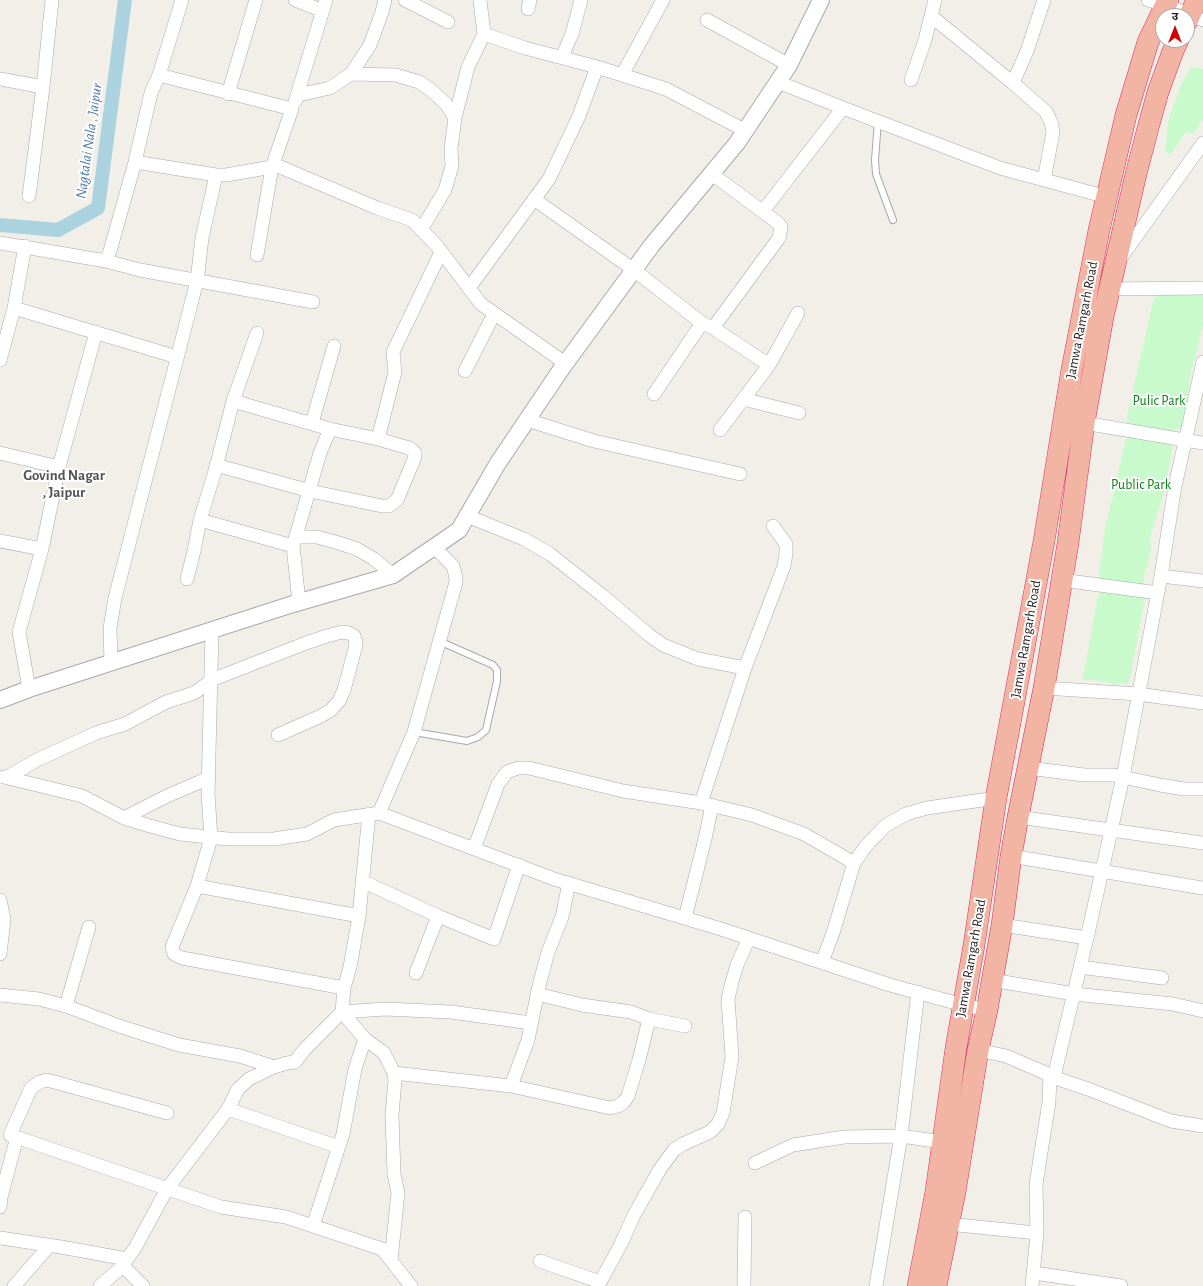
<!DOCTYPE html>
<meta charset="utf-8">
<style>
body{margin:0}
#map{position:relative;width:1203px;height:1286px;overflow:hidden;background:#f2efe9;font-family:"Alegreya Sans","Noto Sans Devanagari",sans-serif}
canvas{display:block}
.north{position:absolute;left:1155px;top:8px;width:40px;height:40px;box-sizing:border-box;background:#fff;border:1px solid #a7a7a7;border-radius:50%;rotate:0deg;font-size:11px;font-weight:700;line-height:16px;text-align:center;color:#222}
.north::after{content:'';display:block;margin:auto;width:14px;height:18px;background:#d40000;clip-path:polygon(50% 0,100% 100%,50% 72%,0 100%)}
</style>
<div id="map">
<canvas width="1203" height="1286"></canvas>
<div class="north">उ</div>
</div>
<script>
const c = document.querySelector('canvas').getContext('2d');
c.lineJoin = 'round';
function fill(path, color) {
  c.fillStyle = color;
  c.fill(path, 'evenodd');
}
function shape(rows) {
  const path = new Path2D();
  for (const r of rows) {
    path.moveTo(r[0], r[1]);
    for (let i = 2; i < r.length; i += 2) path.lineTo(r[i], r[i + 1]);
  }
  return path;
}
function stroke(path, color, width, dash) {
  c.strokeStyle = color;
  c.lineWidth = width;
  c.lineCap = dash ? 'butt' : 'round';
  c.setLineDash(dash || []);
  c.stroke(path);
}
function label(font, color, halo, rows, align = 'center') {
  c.font = font + ' "Alegreya Sans",sans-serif';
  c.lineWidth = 4;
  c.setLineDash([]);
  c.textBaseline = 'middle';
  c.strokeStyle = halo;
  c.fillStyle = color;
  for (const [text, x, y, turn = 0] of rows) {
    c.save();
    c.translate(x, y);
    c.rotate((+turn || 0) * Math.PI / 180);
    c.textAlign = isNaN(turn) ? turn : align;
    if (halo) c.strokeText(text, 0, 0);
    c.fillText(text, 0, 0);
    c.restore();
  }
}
const park = shape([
 [1191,67,1203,69,1203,119,1194,133,1186,132,1171,154,1165,152,1168,122,1180,87],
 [1203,291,1203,326,1191,372,1183,427,1169,432,1127,427,1127,416,1154,298,1159,295],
 [1127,434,1163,442,1173,446,1164,492,1150,538,1151,551,1144,577,1145,598,1129,683,1115,684,1095,680,1082,680,1086,663,1097,601,1101,590,1098,584,1105,527,1113,496]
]);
const canal = shape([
 [0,225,58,230,98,208,125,0]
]);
const service = shape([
 [878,121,875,160,876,174,893,220],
 [414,732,467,741,478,737,486,730,497,681,497,670,493,665,439,641]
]);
const minor = shape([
 [295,0,323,11],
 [405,0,448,22],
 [480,0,484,34,525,48,597,67,666,89,746,131],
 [1148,0,1166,5,1203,20],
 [528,9,530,0],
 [931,16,1013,83,1027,51,1044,0],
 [707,20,789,65],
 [562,57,572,34,581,0],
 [351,74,396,75,419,82,431,90,446,104,455,118],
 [159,75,292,109,272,167,257,255],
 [622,75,663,0],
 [0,79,43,87,29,196],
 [911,80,925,40,935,0],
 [778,82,843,108,1000,168,1107,197],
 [1013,83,1046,112,1051,122,1053,132,1044,180],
 [43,87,52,0],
 [228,94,256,0],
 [298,95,330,88,351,74,370,45,382,12,385,0],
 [295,102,326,0],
 [216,175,226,175,278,166,377,208,412,220,437,246,481,304,565,363],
 [534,199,634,270,702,323,713,328,779,238,781,227,778,223,712,174],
 [763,211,843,108],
 [421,230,445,190,452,166,451,148,455,118,468,67,484,34],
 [0,243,106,261,110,251,135,162,151,93,159,75,182,0],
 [1120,259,1203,143],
 [106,261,140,270,313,302],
 [469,288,549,179,579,116,597,67],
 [1109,289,1203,288],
 [14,308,25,246],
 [713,328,769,365],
 [0,360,14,308,177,357],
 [465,371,494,314],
 [654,394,702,323],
 [743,399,799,413],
 [233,401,330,429,378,439,395,372,393,352,441,252],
 [527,420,594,441,740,474],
 [312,423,334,346],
 [1084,423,1203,443],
 [720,430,769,365,798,313],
 [0,453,59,467,96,332],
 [216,465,310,491,382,506,389,506,397,500,415,457,415,453,412,450,409,448,378,439],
 [467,516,524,539,550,554,603,596,649,635,663,645,698,659,745,668],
 [200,520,293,546,299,602],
 [296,537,317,537,339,543,357,549,374,559,393,575],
 [0,541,42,549,59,467],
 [293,546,320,453,330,429],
 [434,547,453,566,455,573,456,582,414,732,379,813,554,879,721,929,890,985,963,1005,987,1010],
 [1161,576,1203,581],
 [187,579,194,551,200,520,215,471,233,401,257,333],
 [1062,580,1158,593],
 [212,630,208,794,211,838,197,886,172,947,174,954,182,958,344,988],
 [111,663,110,628,115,598,197,281,202,238,216,175,135,162],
 [1044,688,1138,694,1203,703],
 [29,689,19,632,42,549],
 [1028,768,1084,775,1113,775,1160,785,1184,789,1203,789],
 [4,777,82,796,124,818,150,826,180,834,228,839,274,839,307,834,334,820,379,813],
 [7,777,37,760,96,733,125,724,166,702,194,693,214,679,306,643,327,636,342,632,349,633,354,636,356,642,355,649,344,690,339,701,331,710,321,716,278,735],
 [701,803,745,668,784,566,786,553,786,544,773,526],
 [369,814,359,916,350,967,344,988,342,1012,385,1009,451,1012,531,1023],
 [1018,817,1203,843],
 [124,818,167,796,209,778],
 [474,849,498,784,507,772,518,768,529,768,623,791,701,803,752,815,804,834,854,863,833,933,822,962],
 [1011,856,1203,888],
 [854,863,866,846,885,826,906,814,927,808,996,798],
 [362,881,438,916,494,939,519,865],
 [569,883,562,917,548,952,539,986,528,1040,511,1086,610,1108,618,1106,624,1102,628,1096,639,1060,649,1019],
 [197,886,359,916],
 [0,900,4,919,0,954],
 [685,918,705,839,712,805],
 [1002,925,1087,938],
 [1080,967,1162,978],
 [416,973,438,916],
 [992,980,1074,994,1173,1004,1203,1011],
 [537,994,582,1005,631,1012,649,1019,685,1026],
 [0,995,39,999,66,1006,119,1026,179,1045,240,1056,274,1067,287,1063,295,1062,304,1050,342,1012,365,1039,384,1053,394,1073,395,1080,392,1115,394,1174,398,1193,391,1260],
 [66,1006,89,927],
 [978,1050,1006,1056,1041,1071,1061,1080,1088,1089,1171,1121,1203,1126],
 [394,1073,511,1086],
 [1054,1077,1087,938,1123,777,1161,576,1175,486,1203,362],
 [228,1109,339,1147],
 [167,1113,47,1080,40,1082,31,1088,10,1135,221,1207,286,1217,382,1249,411,1286],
 [755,1163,793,1145,844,1137,901,1136,942,1142],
 [0,1207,1,1197,17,1137],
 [948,1224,1037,1233],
 [313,1226,343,1134,355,1069,365,1039],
 [0,1238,61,1247,127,1259],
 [540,1261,600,1282],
 [123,1266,143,1286],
 [1034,1273,1121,1286],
 [14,1286,50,1245],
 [100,1286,123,1266,127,1259,135,1248,167,1189,228,1109,238,1089,249,1079,274,1067],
 [598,1286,621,1244,634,1215,660,1169,674,1150,683,1144,710,1132,718,1124,723,1113,732,1057,728,999,732,982,737,965,749,938],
 [744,1286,745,1217],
 [876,1286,901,1136,918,992],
 [1032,1286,1037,1233,1036,1184,1049,1102,1050,1075]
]);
const tertiary = shape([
 [0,700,29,689,293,604,393,575,459,530,498,463,562,368,652,245,737,143,789,65,821,0]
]);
const trunk = shape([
 [1187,21,1197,0],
 [918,1286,936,1191,956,1048,974,945,996,798,1044,541,1072,369,1099,230,1126,115,1148,42,1168,0],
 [936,1286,955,1192,978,1050,987,1010,1002,925,1011,856,1018,817,1044,688,1068,543,1084,423,1103,317,1136,174,1148,128,1158,92,1173,51,1178,40]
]);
const streetNames = [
 ["Jamwa Ramgarh Road",1082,320,-79],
 ["Jamwa Ramgarh Road",1026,639,-80],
 ["Jamwa Ramgarh Road",971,958,-80]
];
const parkNames = [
 ["Pulic Park",1159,401],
 ["Public Park",1141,485]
];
const waterNames = [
 ["Nagtalai Nala , Jaipur",89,141,-82]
];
const neighbourhoodNames = [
 ["Govind Nagar",64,475],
 [", Jaipur",64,492]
];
fill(park, '#c8facc');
stroke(canal, '#aad3df', 14);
stroke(service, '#a9a9a9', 8);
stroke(minor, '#a9a9a9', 14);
stroke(tertiary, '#a9a9a9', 18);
stroke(trunk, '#dc2a67', 22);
stroke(service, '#fff', 6);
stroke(minor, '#fff', 13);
stroke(tertiary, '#fff', 16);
stroke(trunk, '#f2b4a3', 21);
label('14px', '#222', '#fff', streetNames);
label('14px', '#0c8416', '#fff', parkNames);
label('italic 15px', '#4a7aab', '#fff', waterNames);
label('bold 15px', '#555', '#fff', neighbourhoodNames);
</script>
